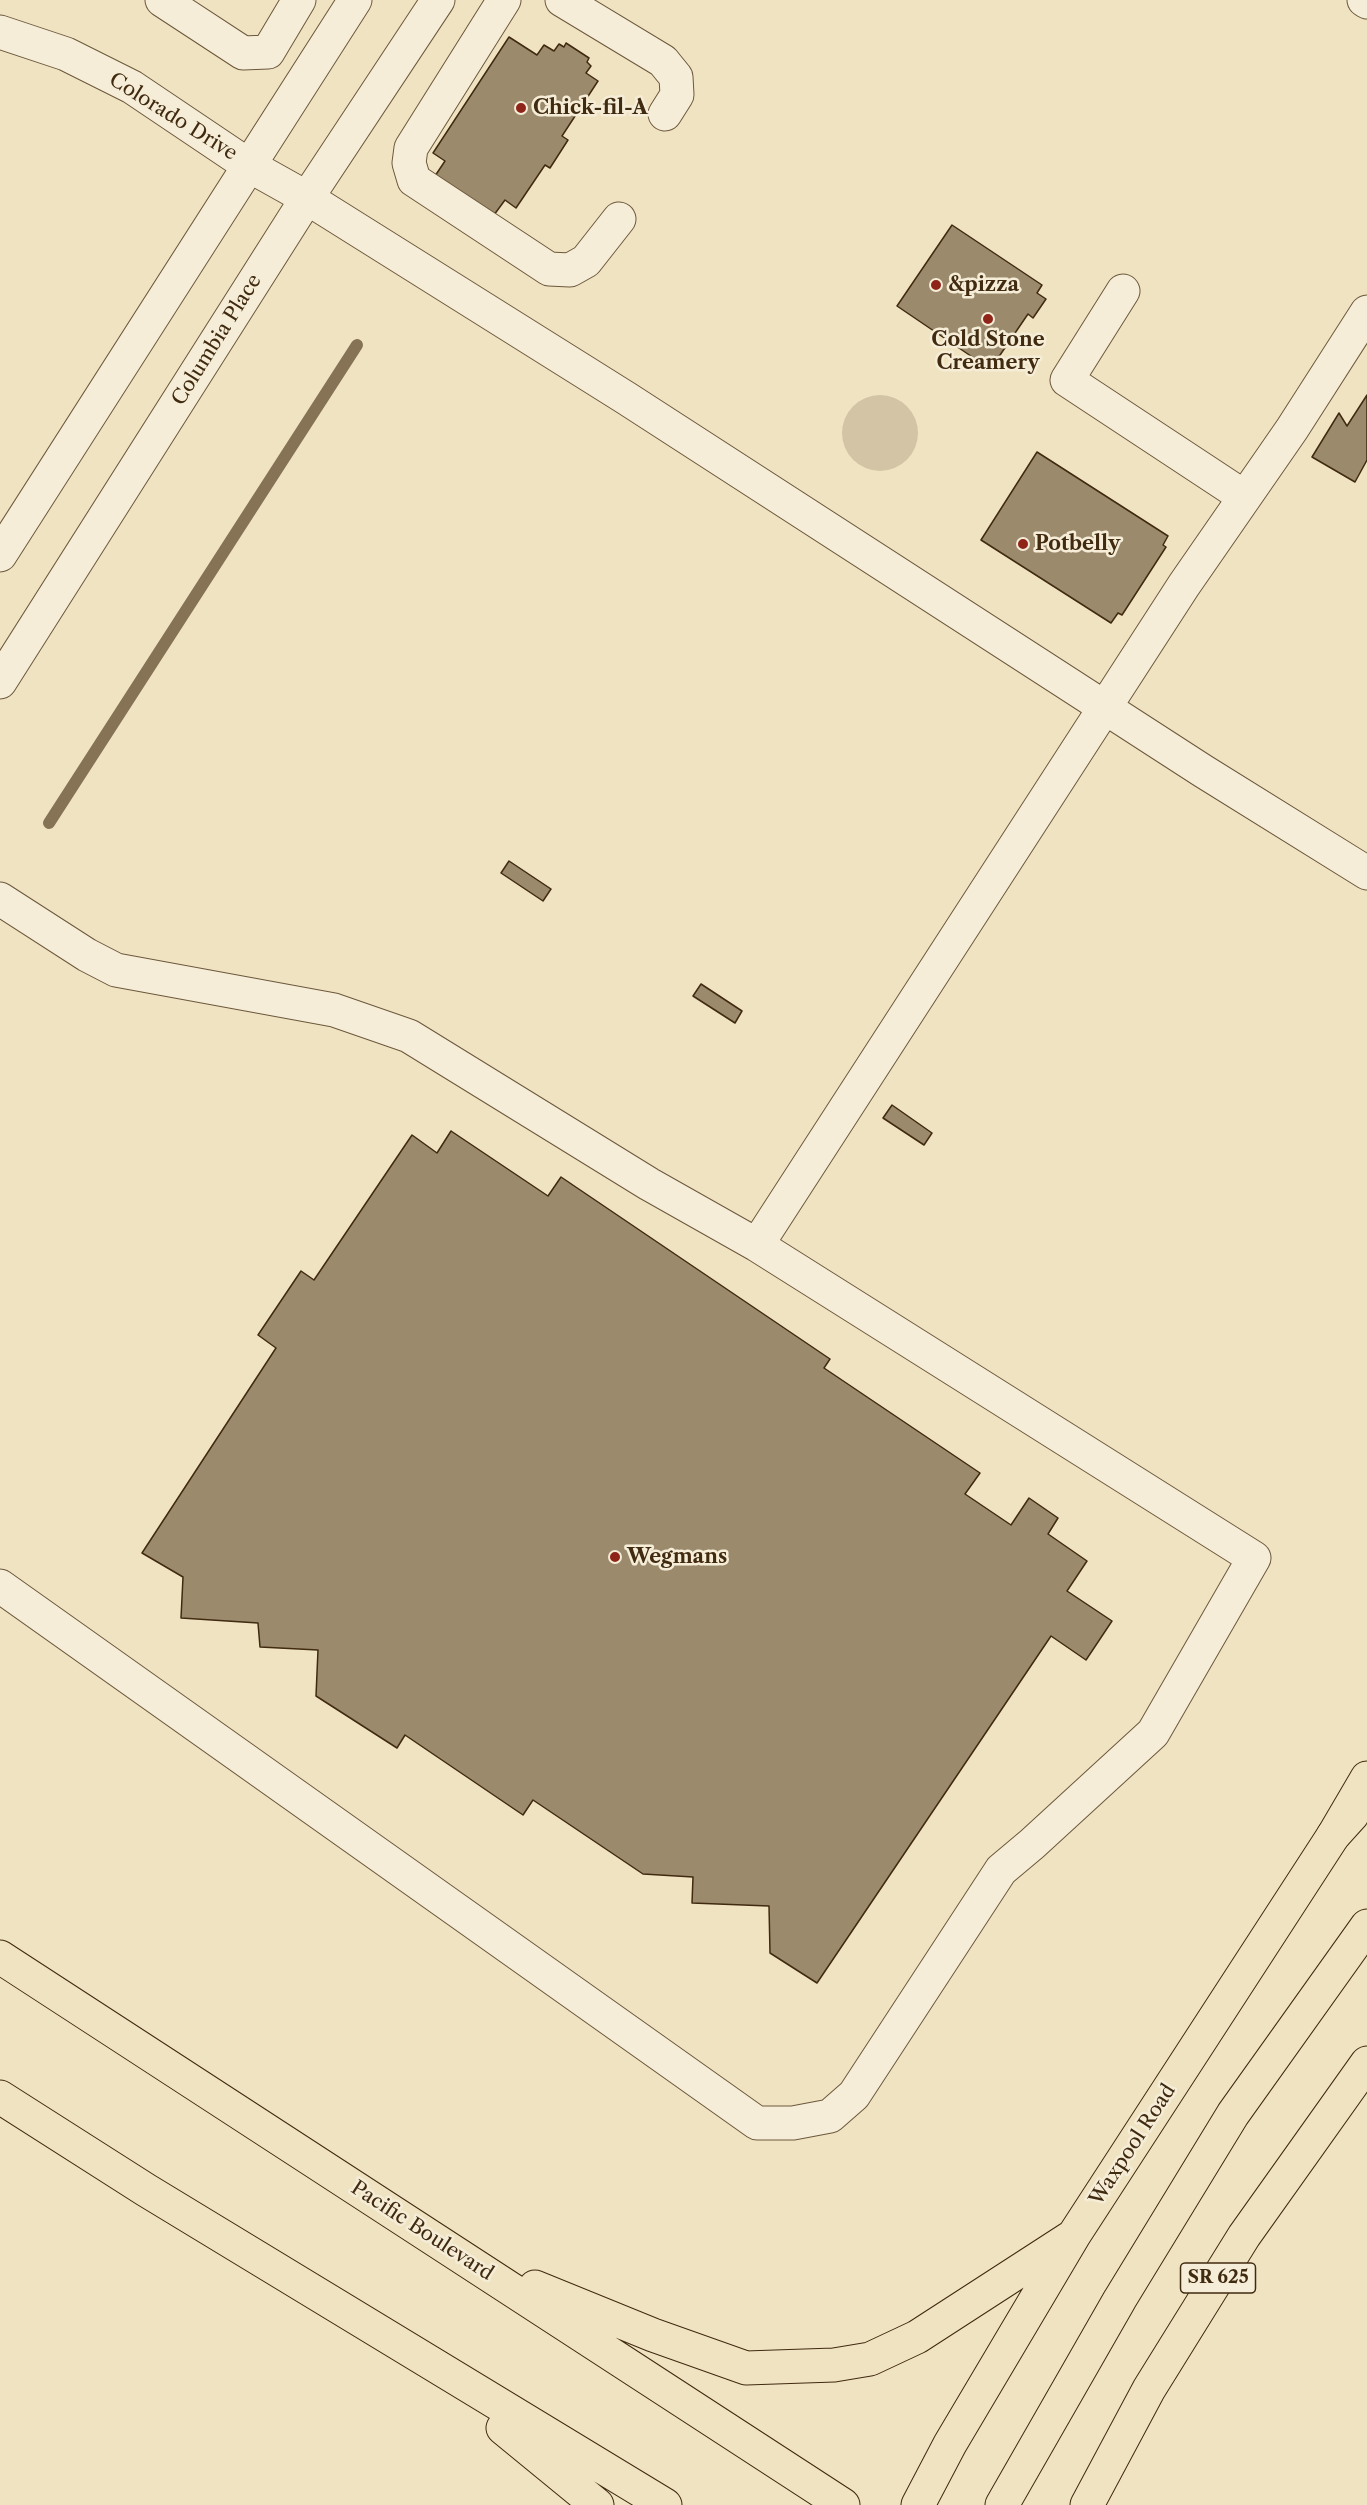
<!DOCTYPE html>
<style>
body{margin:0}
canvas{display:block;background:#f0e3c2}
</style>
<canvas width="1367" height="2505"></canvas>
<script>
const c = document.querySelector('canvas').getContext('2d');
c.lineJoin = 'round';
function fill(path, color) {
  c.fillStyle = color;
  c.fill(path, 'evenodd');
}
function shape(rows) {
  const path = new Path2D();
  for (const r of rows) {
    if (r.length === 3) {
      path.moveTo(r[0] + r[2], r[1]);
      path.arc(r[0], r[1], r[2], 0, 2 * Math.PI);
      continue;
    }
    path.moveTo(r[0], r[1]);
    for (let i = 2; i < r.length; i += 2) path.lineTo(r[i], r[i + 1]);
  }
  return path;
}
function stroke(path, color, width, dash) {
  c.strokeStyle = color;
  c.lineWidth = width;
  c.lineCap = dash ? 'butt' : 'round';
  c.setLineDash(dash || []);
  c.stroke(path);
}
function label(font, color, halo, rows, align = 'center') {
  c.font = font + ' "Libre Caslon Text",serif';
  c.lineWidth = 5;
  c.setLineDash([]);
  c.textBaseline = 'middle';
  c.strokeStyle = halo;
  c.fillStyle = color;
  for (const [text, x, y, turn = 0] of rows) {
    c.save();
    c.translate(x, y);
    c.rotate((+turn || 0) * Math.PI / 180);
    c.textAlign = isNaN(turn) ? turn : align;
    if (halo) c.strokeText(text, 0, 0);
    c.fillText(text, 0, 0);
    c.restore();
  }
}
const green = shape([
 [880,433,38]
]);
const stream = shape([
 [49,823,357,345]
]);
const building = shape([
 [509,37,537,55,544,45,554,51,559,44,564,47,566,43,589,58,587,62,591,66,586,73,598,81,562,136,568,140,550,168,545,165,516,208,505,200,491,219,435,176,445,161,433,153,509,37],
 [952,225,1042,285,1037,293,1046,299,1033,318,1028,314,998,358,995,356,987,367,897,306,952,225],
 [1367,395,1367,460,1355,482,1312,457,1339,413,1347,426,1367,395],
 [1037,452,1168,536,1163,545,1166,547,1122,615,1118,613,1111,623,981,540,1037,452],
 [509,861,551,889,543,901,501,873,509,861],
 [701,984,742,1011,735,1023,693,996,701,984],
 [892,1105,932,1133,924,1145,883,1118,892,1105],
 [451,1131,548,1196,561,1177,830,1359,824,1368,980,1473,965,1494,1011,1525,1029,1498,1058,1518,1048,1534,1087,1561,1067,1591,1112,1621,1086,1660,1051,1636,817,1983,770,1953,769,1906,692,1903,693,1877,643,1874,533,1800,523,1815,405,1735,397,1748,316,1696,318,1650,260,1647,258,1623,181,1618,183,1577,142,1553,276,1348,258,1335,301,1271,314,1280,412,1135,437,1153,451,1131]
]);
const minor = shape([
 [162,0,243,53,268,52,299,0],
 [504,0,411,148,409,163,414,180,549,269,570,270,586,261,619,219],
 [562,0,663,61,676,77,677,95,665,114],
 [1364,0,1367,2],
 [0,32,66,54,132,87,248,165,307,198,626,398,1203,771,1367,873],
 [1123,291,1067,380,1243,496],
 [0,555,355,0],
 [0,682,307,198,438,0],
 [0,899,87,955,116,970,334,1010,409,1036,649,1184,757,1245,1254,1558,1153,1733,1032,1844,1001,1870,854,2095,830,2116,793,2123,757,2123,0,1586],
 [757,1245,1184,585,1292,429,1367,312]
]);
const major = shape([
 [0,1957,843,2505],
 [0,2097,146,2190,665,2505],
 [535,2287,653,2335,746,2368,834,2365,870,2359,917,2337,1070,2238],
 [503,2428,597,2505],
 [918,2505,950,2444,1074,2235,1333,1836,1352,1815],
 [1002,2505,1120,2299,1233,2114,1367,1926],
 [1087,2505,1149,2389,1244,2236,1367,2063]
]);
const highway = shape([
 [1333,1836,1367,1778]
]);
const markers = [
 [521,108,6,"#8f2418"],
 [936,285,6,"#8f2418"],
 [988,319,6,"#8f2418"],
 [1023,544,6,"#8f2418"],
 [615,1557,6,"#8f2418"]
];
const shields = [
 [1218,2278,75]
];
const shieldNames = [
 ["SR 625",1218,2278]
];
const poiNames = [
 ["Chick-fil-A",533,108],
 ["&pizza",948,285],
 ["Cold Stone",988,340,"center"],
 ["Creamery",988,363,"center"],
 ["Potbelly",1035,544],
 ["Wegmans",627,1557]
];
const streetNames = [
 ["Colorado Drive",173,117,32],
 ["Columbia Place",217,340,-58],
 ["Waxpool Road",1133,2145,-57],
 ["Pacific Boulevard",422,2231,33]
];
fill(green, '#d2c4a4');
stroke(stream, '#867356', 12);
fill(building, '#9c8a6d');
stroke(building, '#402a10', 1.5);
stroke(minor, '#6c583c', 35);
stroke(major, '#402a10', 35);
stroke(highway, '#402a10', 35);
stroke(minor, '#f5edd7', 33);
stroke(major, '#f0e3c2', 33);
stroke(highway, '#f0e3c2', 33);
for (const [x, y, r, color] of markers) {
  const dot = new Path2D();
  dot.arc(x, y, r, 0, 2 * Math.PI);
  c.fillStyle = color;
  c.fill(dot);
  stroke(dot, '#f5edd7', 2);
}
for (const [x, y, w] of shields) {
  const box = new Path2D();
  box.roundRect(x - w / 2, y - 15, w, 30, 4.5);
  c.fillStyle = '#f5edd7';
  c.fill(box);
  stroke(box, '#402a10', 1.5);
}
label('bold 18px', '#402a10', null, shieldNames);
label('bold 20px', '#402a10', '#f5edd7', poiNames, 'left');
label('20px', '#402a10', '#f5edd7', streetNames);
</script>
